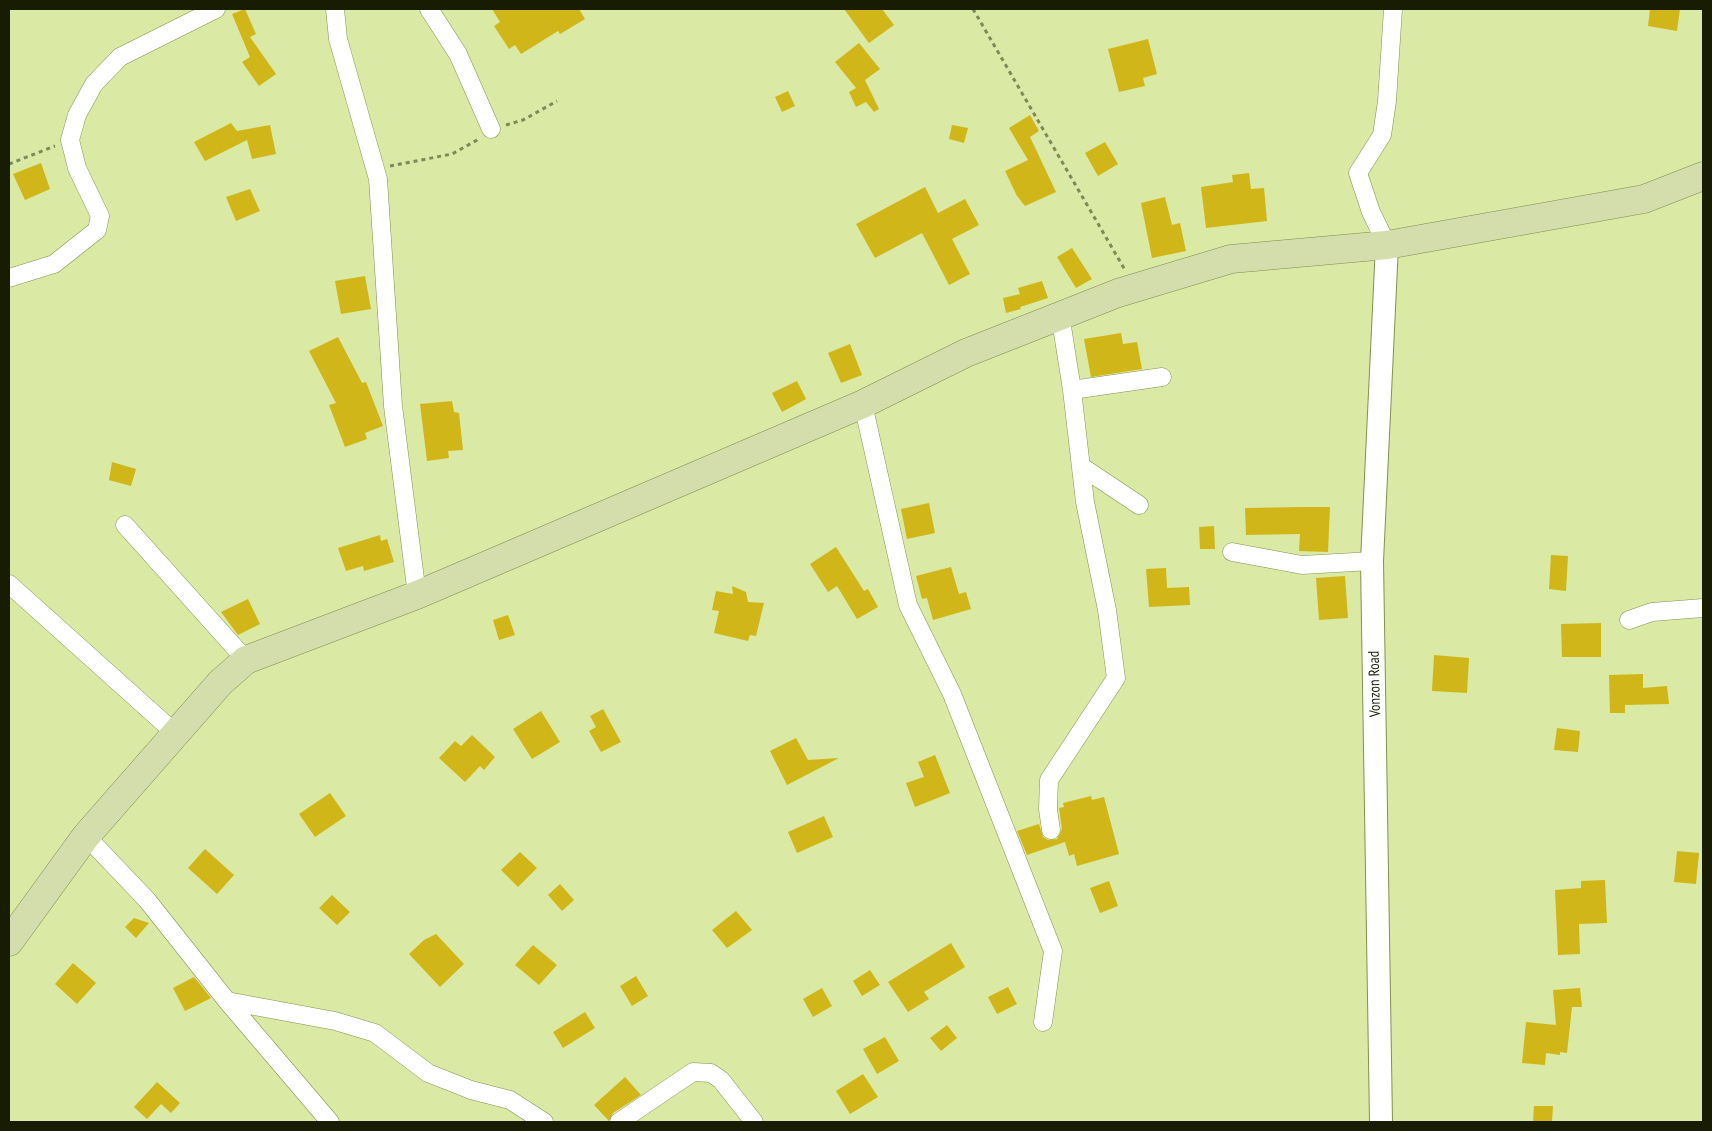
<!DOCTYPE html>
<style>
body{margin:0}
#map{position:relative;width:1712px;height:1131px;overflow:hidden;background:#dae9a4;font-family:"PT Sans Narrow",sans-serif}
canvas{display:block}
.frame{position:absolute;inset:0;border:10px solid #181c02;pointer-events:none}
</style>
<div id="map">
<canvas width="1712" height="1131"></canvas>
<div class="frame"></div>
</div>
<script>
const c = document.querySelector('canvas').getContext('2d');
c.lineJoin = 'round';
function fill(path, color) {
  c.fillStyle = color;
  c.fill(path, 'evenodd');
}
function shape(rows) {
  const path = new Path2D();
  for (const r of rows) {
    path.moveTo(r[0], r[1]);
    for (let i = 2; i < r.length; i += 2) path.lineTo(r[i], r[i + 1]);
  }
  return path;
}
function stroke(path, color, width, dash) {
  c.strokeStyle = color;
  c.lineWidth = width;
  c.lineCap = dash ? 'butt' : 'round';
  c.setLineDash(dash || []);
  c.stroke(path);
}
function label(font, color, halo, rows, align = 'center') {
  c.font = font + ' "PT Sans Narrow",sans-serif';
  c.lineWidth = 4;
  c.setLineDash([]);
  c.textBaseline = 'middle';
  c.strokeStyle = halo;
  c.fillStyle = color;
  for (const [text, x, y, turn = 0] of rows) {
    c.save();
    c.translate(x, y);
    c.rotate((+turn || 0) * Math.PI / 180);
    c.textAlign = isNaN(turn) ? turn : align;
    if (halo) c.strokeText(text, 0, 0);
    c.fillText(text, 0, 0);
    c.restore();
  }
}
const building = shape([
 [245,9,256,34,250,37,276,74,259,86,242,62,250,57,232,14],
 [492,9,579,9,585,19,560,34,558,31,521,54,515,45,509,49,494,26,500,22],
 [844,9,882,9,894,25,869,43],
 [1650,9,1680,9,1677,31,1648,26],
 [1148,39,1157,74,1143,78,1145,86,1119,92,1108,49],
 [859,43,880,69,865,80,879,109,874,112,866,102,856,107,849,92,856,88,835,62],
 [788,91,795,106,782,112,775,97],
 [1030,115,1039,131,1030,137,1056,192,1025,206,1017,196,1005,171,1028,160,1009,128],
 [231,123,237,131,270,125,276,154,252,159,247,140,205,161,194,142],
 [952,125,968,128,964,143,949,139],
 [1105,142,1118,164,1098,176,1085,153],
 [41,163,50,189,25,200,13,174],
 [1249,173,1251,189,1264,188,1267,221,1206,228,1201,187,1233,182,1232,175],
 [925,187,938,213,965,199,979,225,952,239,970,274,949,285,922,233,875,258,856,224],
 [250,189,260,211,236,221,226,197],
 [1165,197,1172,225,1180,223,1186,251,1152,258,1141,203],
 [1072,248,1092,279,1076,288,1057,257],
 [365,276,371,309,341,314,335,281],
 [1042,281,1048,298,1020,307,1021,309,1006,313,1003,298,1020,294,1018,288],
 [1121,333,1123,344,1137,342,1142,369,1091,377,1084,339],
 [338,337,362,383,366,382,383,426,365,433,367,439,345,447,329,405,336,403,309,351],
 [850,344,862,375,841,383,828,353],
 [797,381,806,399,782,412,772,393],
 [452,401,454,412,459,413,463,450,448,451,449,458,427,461,420,404],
 [112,462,136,469,131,486,109,480],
 [929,503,935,533,907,539,901,509],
 [1301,507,1330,507,1328,552,1299,551,1300,534,1246,535,1245,508],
 [1214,526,1215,549,1200,549,1199,527],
 [380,535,381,541,387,539,394,562,364,571,363,566,346,571,338,548],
 [836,547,864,591,868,589,878,607,857,619,837,586,828,592,810,564],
 [1551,555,1568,556,1566,591,1549,589],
 [951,567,959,594,966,592,971,609,933,620,927,598,922,599,916,576],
 [1166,568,1167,588,1189,587,1190,605,1149,607,1146,569],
 [1345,576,1348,618,1319,620,1316,578],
 [732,586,746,592,748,602,764,603,756,636,750,635,748,641,714,633,719,611,712,610,716,591,733,594],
 [248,599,260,624,238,635,221,612],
 [508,615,515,635,499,640,493,620],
 [1601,623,1601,657,1562,657,1561,624],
 [1434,655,1469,658,1467,693,1432,691],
 [1643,674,1643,688,1667,686,1669,704,1625,705,1625,713,1610,713,1609,675],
 [603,709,621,742,601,752,589,731,596,727,590,716],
 [541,711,560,742,532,759,513,729],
 [1557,728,1580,731,1578,752,1554,750],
 [472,735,495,757,484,770,480,766,465,782,439,758,455,741,461,746],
 [796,738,808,760,839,758,787,785,770,751],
 [935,755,950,793,915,807,906,783,924,777,918,762],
 [330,793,346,816,315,837,299,814],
 [1091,796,1092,800,1104,797,1119,854,1077,866,1074,854,1069,856,1065,842,1027,855,1017,831,1039,824,1043,837,1048,840,1057,839,1062,829,1059,808,1064,807,1063,803],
 [824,816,833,837,797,853,788,832],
 [205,849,234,875,217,894,188,868],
 [1677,851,1699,853,1696,884,1674,882],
 [520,852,537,868,518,887,501,870],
 [1605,880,1607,923,1579,924,1580,954,1558,955,1555,890,1581,888,1581,881],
 [1109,881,1118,906,1100,913,1090,888],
 [560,884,574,900,562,911,548,895],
 [332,895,350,912,337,925,319,908],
 [736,911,752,930,727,948,712,930],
 [134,918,149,923,136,938,125,927],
 [436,934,464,964,440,987,409,954,424,940],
 [951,943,965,967,924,992,929,999,908,1012,888,982],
 [533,945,557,965,539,985,515,965],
 [73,963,96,983,77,1004,55,984],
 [870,970,880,985,862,996,853,981],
 [636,976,648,996,632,1006,620,986],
 [194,977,211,998,185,1011,173,988],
 [1008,987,1017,1004,997,1014,988,997],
 [822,988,832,1006,813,1017,803,999],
 [1580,988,1582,1007,1572,1007,1567,1053,1560,1052,1560,1055,1546,1053,1545,1065,1522,1063,1526,1022,1556,1025,1553,990],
 [585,1012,595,1028,563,1048,553,1032],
 [947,1025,957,1038,941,1051,930,1038],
 [885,1037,899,1061,877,1074,863,1049],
 [863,1074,878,1097,850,1114,836,1091],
 [625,1077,641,1095,613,1113,609,1121,594,1105],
 [157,1082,180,1103,171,1113,161,1104,147,1119,134,1107],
 [1534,1106,1553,1106,1552,1122,1533,1122]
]);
const path = shape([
 [973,9,1125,270],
 [506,125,523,120,557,101],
 [9,164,55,146],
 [390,166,452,154,479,139]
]);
const minor = shape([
 [335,9,338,39,378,179,393,406,417,595],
 [429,9,458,54,491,129],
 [1387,245,1371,212,1358,173,1382,135,1387,101,1393,9],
 [9,278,54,264,97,230,100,216,77,168,70,140,77,115,94,84,120,57,216,9],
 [1072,390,1162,377],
 [863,404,908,605,952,694,1053,951,1043,1022],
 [1082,467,1139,505],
 [125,525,246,660],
 [1232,552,1302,565,1372,561],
 [9,584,175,733],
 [1629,620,1652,612,1703,608],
 [1051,830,1048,809,1049,780,1116,678,1107,610,1085,502,1072,390,1060,314],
 [86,836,147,900,227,1001,330,1122],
 [227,1001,335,1021,375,1033,428,1073,471,1090,510,1100,544,1122],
 [619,1122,693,1072,711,1073,721,1080,754,1122]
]);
const tertiary = shape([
 [1381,1122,1372,561,1387,245]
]);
const primary = shape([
 [9,942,86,836,220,683,246,660,417,595,863,404,966,353,1118,293,1231,259,1387,245,1644,199,1703,176]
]);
const streetNames = [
 ["Vonzon Road",1375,684,-91]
];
fill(building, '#d1b619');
stroke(minor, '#84914f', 19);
stroke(tertiary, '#84914f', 24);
stroke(primary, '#808c4e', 29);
stroke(path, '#7f8858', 3, [4, 4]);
stroke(minor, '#fff', 18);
stroke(tertiary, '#fff', 22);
stroke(primary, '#d4dead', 28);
label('15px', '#181c02', '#fff', streetNames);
</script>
